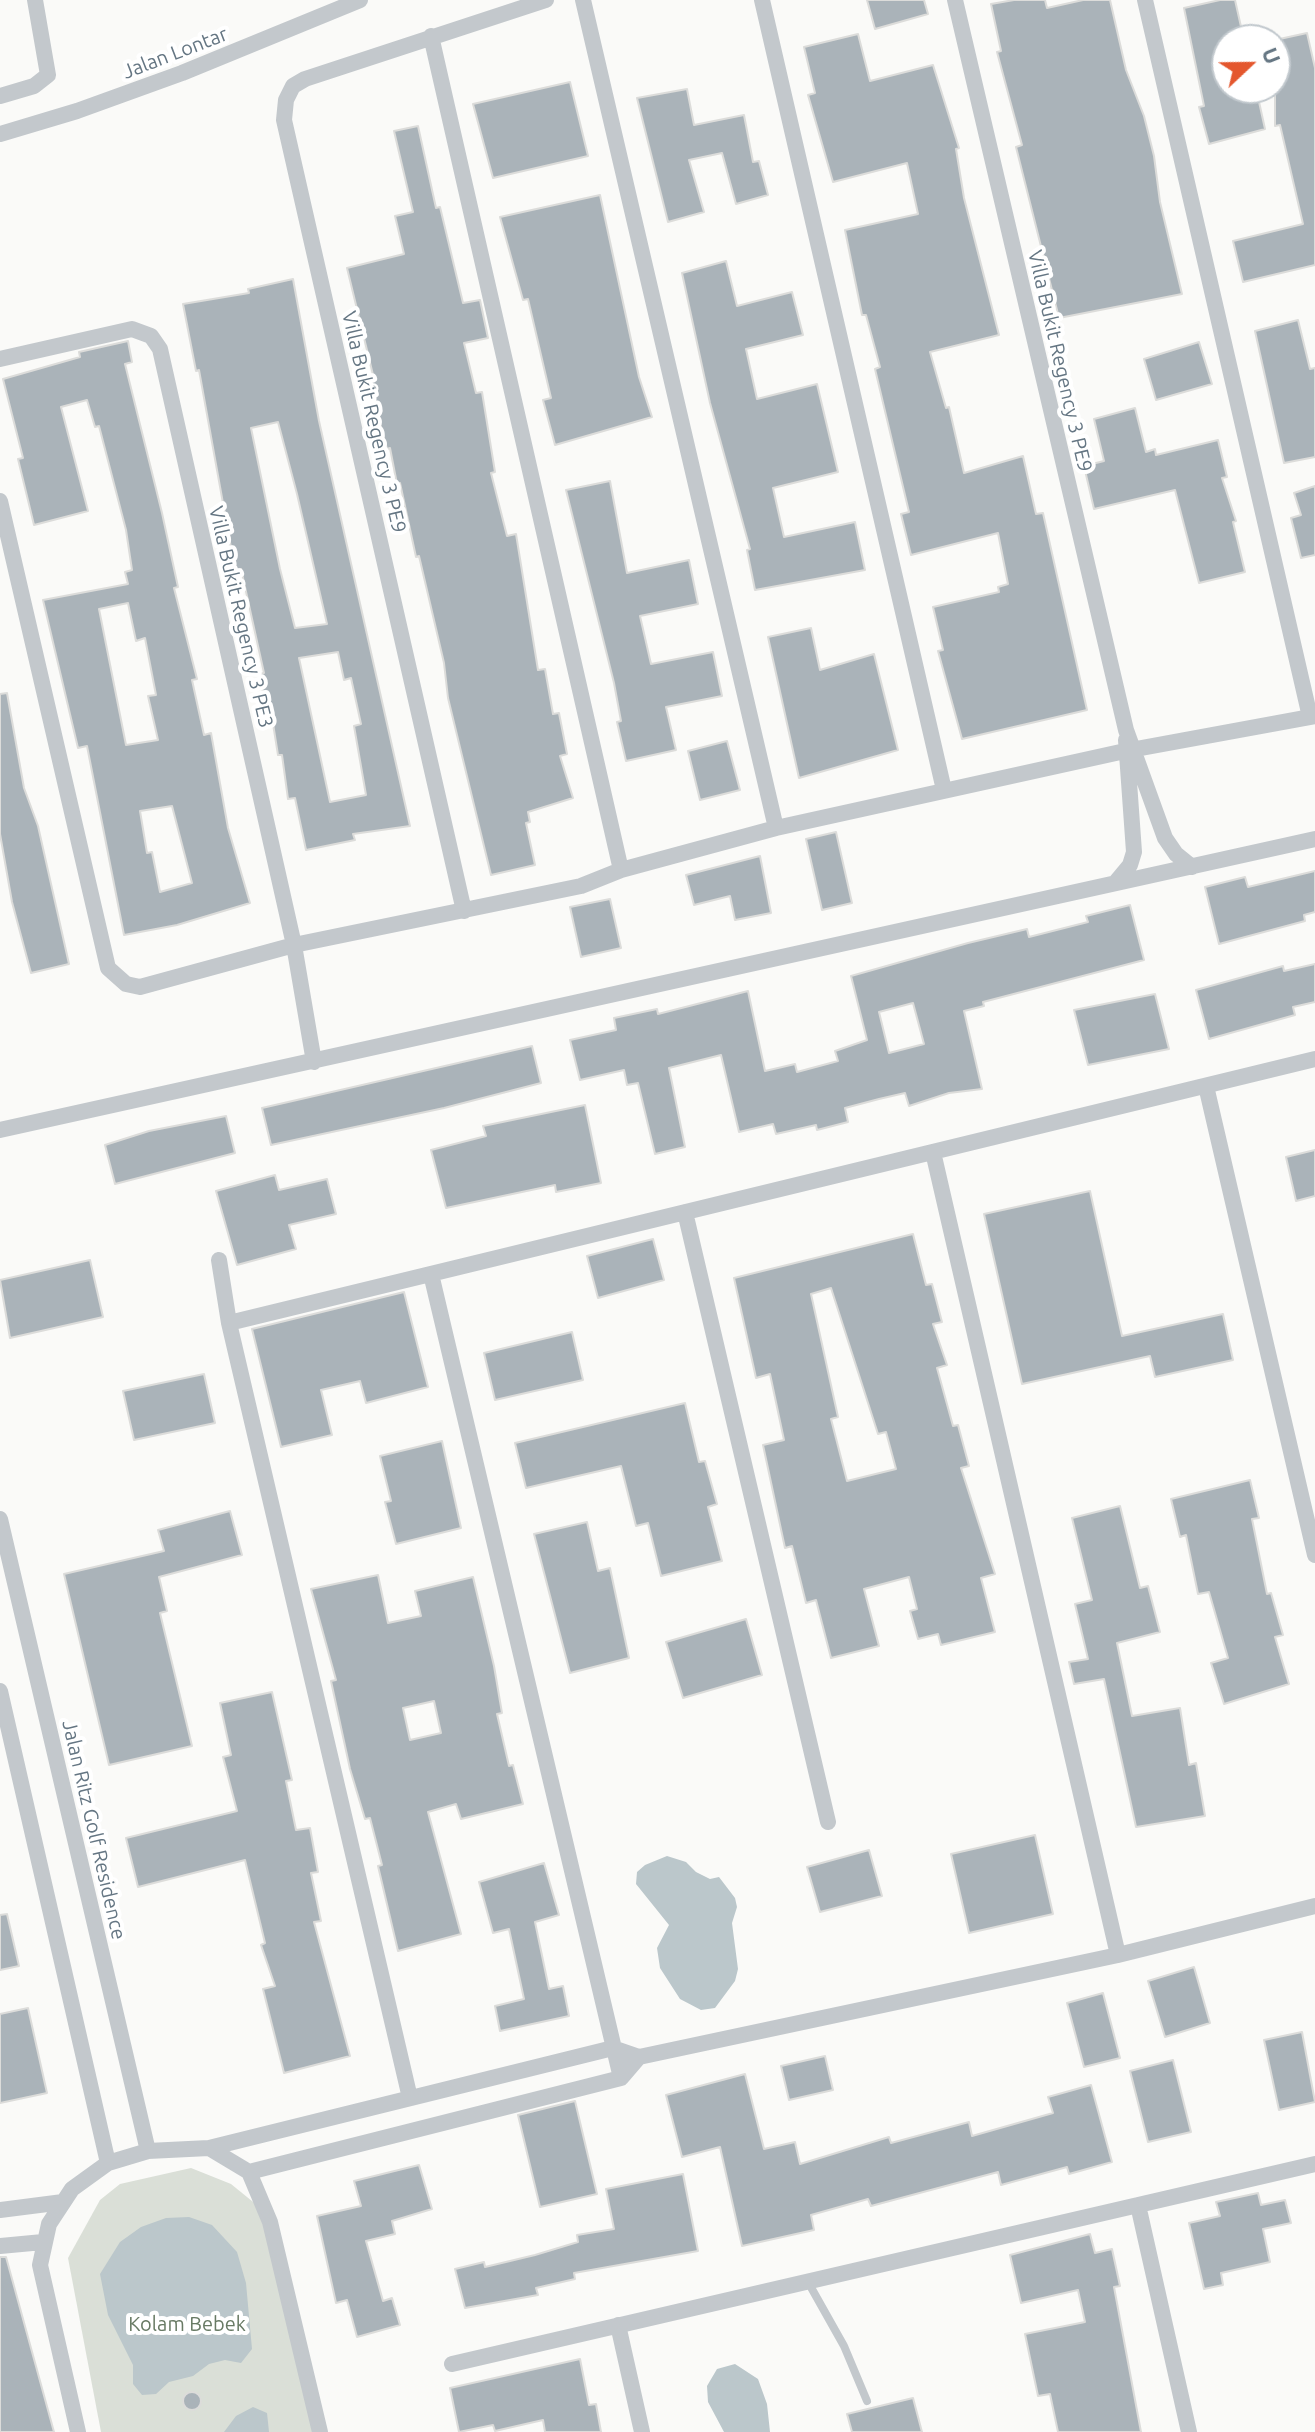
<!DOCTYPE html>
<style>
body{margin:0}
#map{position:relative;width:1315px;height:2432px;overflow:hidden;background:#fafaf8;font-family:Ubuntu,sans-serif}
canvas{display:block}
.north{position:absolute;left:1211px;top:24px;width:80px;height:80px;box-sizing:border-box;background:#fff;border:2px solid #c1c8cd;border-radius:50%;rotate:68deg;font-size:22px;font-weight:700;line-height:32px;text-align:center;color:#657683}
.north::after{content:'';display:block;margin:auto;width:28px;height:36px;background:#e4572e;clip-path:polygon(50% 0,100% 100%,50% 72%,0 100%)}
</style>
<div id="map">
<canvas width="1315" height="2432"></canvas>
<div class="north">U</div>
</div>
<script>
const c = document.querySelector('canvas').getContext('2d');
c.lineJoin = 'round';
function fill(path, color) {
  c.fillStyle = color;
  c.fill(path, 'evenodd');
}
function shape(rows) {
  const path = new Path2D();
  for (const r of rows) {
    if (r.length === 3) {
      path.moveTo(r[0] + r[2], r[1]);
      path.arc(r[0], r[1], r[2], 0, 2 * Math.PI);
      continue;
    }
    path.moveTo(r[0], r[1]);
    for (let i = 2; i < r.length; i += 2) path.lineTo(r[i], r[i + 1]);
  }
  return path;
}
function stroke(path, color, width, dash) {
  c.strokeStyle = color;
  c.lineWidth = width;
  c.lineCap = dash ? 'butt' : 'round';
  c.setLineDash(dash || []);
  c.stroke(path);
}
function label(font, color, halo, rows, align = 'center') {
  c.font = font + ' Ubuntu,sans-serif';
  c.lineWidth = 8;
  c.setLineDash([]);
  c.textBaseline = 'middle';
  c.strokeStyle = halo;
  c.fillStyle = color;
  for (const [text, x, y, turn = 0] of rows) {
    c.save();
    c.translate(x, y);
    c.rotate((+turn || 0) * Math.PI / 180);
    c.textAlign = isNaN(turn) ? turn : align;
    if (halo) c.strokeText(text, 0, 0);
    c.fillText(text, 0, 0);
    c.restore();
  }
}
const green = shape([
 [191,2168,231,2184,263,2210,316,2432,101,2432,68,2258,100,2200,120,2184]
]);
const water = shape([
 [667,1856,686,1862,696,1872,710,1879,719,1877,735,1898,737,1907,732,1923,738,1969,735,1981,715,2008,701,2010,680,1999,660,1968,657,1948,669,1925,636,1884,637,1872,645,1865],
 [189,2217,212,2225,237,2252,246,2283,252,2349,241,2363,225,2360,209,2364,193,2376,169,2382,156,2394,142,2395,133,2384,133,2365,108,2315,100,2274,120,2242,141,2227,166,2218],
 [735,2364,758,2379,767,2404,770,2432,724,2432,708,2402,707,2386,717,2369],
 [253,2407,267,2413,269,2432,224,2432,236,2416]
]);
const building = shape([
 [867,0,924,0,928,14,875,29,867,0],
 [1014,0,1045,0,1047,8,1083,0,1110,0,1126,70,1144,116,1154,156,1160,202,1182,294,1059,318,1016,147,1022,145,997,52,1001,51,991,4,1014,0],
 [1220,0,1235,0,1244,40,1227,40,1227,88,1256,88,1265,129,1209,144,1199,107,1204,106,1184,8,1220,0],
 [1307,33,1315,68,1315,265,1243,282,1233,241,1303,224,1280,125,1275,126,1275,40,1307,33],
 [858,34,870,81,933,65,959,148,956,149,964,198,999,335,930,352,946,408,949,407,964,473,1023,456,1036,514,1043,513,1087,710,962,739,938,651,943,650,933,607,999,592,998,587,1008,584,998,533,911,555,901,514,909,512,875,369,880,367,866,315,862,315,845,230,918,214,907,163,833,182,808,95,815,93,804,47,858,34],
 [570,82,588,156,493,178,473,104,570,82],
 [687,89,694,125,744,115,753,162,759,161,768,195,736,204,722,153,689,160,704,212,668,222,637,98,687,89],
 [418,126,436,208,440,207,463,303,480,300,488,338,464,343,476,393,482,392,495,472,491,473,507,536,516,534,538,670,545,669,553,714,559,713,567,754,560,756,573,798,528,812,530,822,526,823,535,865,491,875,448,698,444,663,419,556,416,557,400,483,397,484,390,448,387,449,376,409,371,379,374,379,347,268,404,254,395,216,413,212,394,131,418,126],
 [600,195,639,377,652,417,555,445,543,400,551,398,528,299,523,300,500,217,600,195],
 [726,261,737,306,792,292,803,335,746,349,757,399,817,384,838,472,773,488,784,537,855,522,865,570,755,590,747,550,750,549,710,403,682,273,726,261],
 [293,279,319,421,410,826,353,834,355,840,306,850,295,798,288,799,282,755,278,755,271,711,267,712,259,674,264,673,241,569,235,570,199,370,196,371,183,304,249,293,248,289,293,279],
 [278,422,297,494,327,624,295,628,280,569,251,428,278,422],
 [338,652,344,680,351,678,361,724,354,726,366,795,330,802,299,658,338,652],
 [1298,320,1310,369,1315,368,1315,457,1284,463,1255,331,1298,320],
 [128,341,132,362,125,364,162,513,178,587,174,588,197,679,192,680,204,735,211,733,228,828,250,903,177,925,124,935,87,746,78,748,43,600,128,584,125,572,132,570,126,530,99,426,95,427,87,400,61,407,88,511,34,525,18,459,23,458,3,379,80,357,79,352,128,341],
 [128,603,136,641,145,638,156,695,148,696,158,740,126,745,99,609,128,603],
 [172,806,192,883,160,892,152,852,147,853,140,811,172,806],
 [1199,342,1212,384,1156,400,1144,359,1199,342],
 [1135,408,1146,452,1155,449,1156,455,1218,440,1227,477,1222,478,1236,521,1233,522,1245,572,1199,583,1175,490,1094,509,1084,466,1104,461,1094,419,1135,408],
 [610,481,627,573,689,560,698,604,640,616,651,664,713,652,722,696,666,707,676,750,626,761,617,722,621,721,614,683,566,490,610,481],
 [1315,486,1315,555,1301,558,1291,518,1301,515,1294,493,1315,486],
 [811,628,820,670,874,654,898,750,799,778,768,637,811,628],
 [7,693,24,788,38,826,69,964,31,973,12,902,0,834,0,694,7,693],
 [727,741,740,790,700,800,688,751,727,741],
 [836,832,852,903,822,910,806,839,836,832],
 [760,856,771,913,735,920,730,896,694,905,686,875,760,856],
 [1315,871,1315,912,1304,915,1305,921,1219,944,1205,887,1245,877,1248,887,1315,871],
 [610,899,621,948,581,957,570,907,610,899],
 [1130,905,1144,960,983,1002,984,1006,964,1011,982,1089,949,1093,909,1106,905,1093,879,1099,845,1108,848,1122,817,1130,816,1125,776,1134,773,1124,739,1132,721,1055,669,1068,685,1147,655,1154,638,1083,627,1085,624,1070,580,1080,570,1040,616,1030,614,1018,657,1009,658,1014,748,991,765,1071,795,1064,797,1072,838,1061,835,1051,867,1040,851,976,968,943,1027,929,1029,937,1088,922,1086,916,1130,905],
 [913,1003,924,1044,889,1053,879,1012,913,1003],
 [1315,964,1315,1002,1293,1007,1295,1015,1209,1039,1196,990,1283,966,1284,971,1315,964],
 [1155,994,1169,1049,1088,1065,1074,1010,1155,994],
 [532,1046,541,1083,444,1108,271,1145,262,1108,532,1046],
 [585,1105,601,1183,556,1192,555,1185,446,1208,431,1150,486,1136,483,1126,585,1105],
 [226,1116,235,1153,115,1184,105,1145,149,1131,226,1116],
 [1315,1150,1315,1196,1296,1201,1286,1157,1315,1150],
 [275,1175,279,1190,327,1179,336,1214,289,1225,296,1249,237,1265,216,1191,275,1175],
 [1090,1191,1122,1336,1223,1314,1233,1360,1155,1377,1150,1356,1022,1384,984,1214,1090,1191],
 [913,1234,926,1285,932,1284,942,1322,933,1324,947,1365,937,1368,953,1426,958,1425,969,1466,961,1468,995,1574,981,1578,995,1632,941,1645,938,1634,918,1639,910,1611,917,1609,909,1577,864,1589,879,1646,831,1658,816,1600,806,1603,792,1546,785,1548,763,1445,784,1440,770,1374,756,1378,734,1278,913,1234],
 [831,1288,878,1434,886,1432,896,1469,847,1481,831,1419,838,1417,811,1294,831,1288],
 [653,1239,664,1280,598,1298,587,1256,653,1239],
 [90,1260,103,1317,10,1338,0,1280,90,1260],
 [404,1292,428,1387,366,1403,360,1381,321,1390,332,1435,281,1447,252,1329,404,1292],
 [572,1332,583,1380,495,1400,484,1353,572,1332],
 [204,1374,215,1423,134,1440,123,1391,204,1374],
 [685,1403,699,1462,705,1461,717,1504,708,1507,722,1561,661,1576,648,1523,636,1526,621,1466,526,1488,515,1443,685,1403],
 [442,1441,461,1528,396,1544,385,1502,391,1501,380,1456,442,1441],
 [1250,1480,1259,1518,1252,1519,1267,1594,1271,1593,1283,1635,1275,1637,1289,1684,1224,1704,1211,1663,1228,1658,1209,1592,1198,1594,1186,1535,1180,1537,1171,1499,1250,1480],
 [1120,1506,1140,1588,1148,1586,1160,1632,1117,1643,1132,1716,1180,1708,1189,1765,1196,1763,1205,1816,1136,1827,1104,1679,1074,1684,1069,1662,1088,1659,1075,1604,1092,1600,1072,1518,1120,1506],
 [230,1511,242,1555,159,1577,167,1611,160,1613,192,1746,109,1765,64,1574,164,1551,158,1530,230,1511],
 [587,1522,598,1571,610,1568,629,1658,570,1673,534,1534,587,1522],
 [378,1575,388,1623,421,1616,415,1591,473,1577,494,1666,502,1713,497,1714,509,1766,513,1765,523,1804,461,1819,456,1804,428,1812,461,1934,398,1951,378,1866,382,1865,370,1818,365,1819,350,1769,331,1681,336,1680,311,1589,378,1575],
 [434,1701,441,1733,410,1740,403,1708,434,1701],
 [746,1619,762,1675,683,1698,666,1642,746,1619],
 [272,1692,292,1780,286,1781,296,1830,310,1828,318,1872,311,1873,321,1921,314,1922,350,2056,284,2073,263,1989,275,1986,261,1945,265,1943,245,1860,138,1887,126,1838,237,1811,223,1757,231,1755,220,1703,272,1692],
 [1035,1835,1053,1914,969,1933,951,1854,1035,1835],
 [869,1850,882,1896,820,1912,807,1867,869,1850],
 [544,1863,559,1915,535,1922,549,1989,563,1986,569,2016,500,2031,495,2006,524,1999,509,1929,493,1933,479,1882,544,1863],
 [7,1914,19,1966,0,1970,0,1915,7,1914],
 [1194,1967,1210,2023,1165,2037,1148,1981,1194,1967],
 [1103,1993,1120,2058,1084,2067,1067,2003,1103,1993],
 [28,2008,47,2093,0,2103,0,2014,28,2008],
 [1302,2032,1315,2102,1279,2110,1264,2040,1302,2032],
 [825,2056,833,2090,789,2100,781,2066,825,2056],
 [1173,2060,1191,2132,1148,2142,1130,2071,1173,2060],
 [745,2074,764,2149,795,2142,800,2164,889,2137,891,2143,969,2122,972,2136,1053,2113,1048,2097,1091,2085,1112,2162,1069,2174,1067,2167,1001,2185,998,2172,871,2206,868,2199,811,2215,814,2230,742,2246,720,2147,682,2157,666,2095,745,2074],
 [575,2101,597,2194,540,2207,518,2115,575,2101],
 [419,2165,432,2209,392,2221,395,2234,366,2241,383,2301,392,2298,400,2325,357,2337,347,2300,336,2303,317,2216,361,2206,354,2181,419,2165],
 [683,2174,698,2251,574,2273,575,2279,536,2288,538,2295,465,2308,455,2269,484,2262,485,2267,535,2255,578,2242,577,2235,614,2229,606,2189,683,2174],
 [1258,2193,1261,2205,1285,2200,1291,2223,1263,2229,1270,2262,1221,2273,1223,2285,1204,2289,1189,2223,1220,2216,1216,2202,1258,2193],
 [1090,2234,1095,2253,1112,2249,1120,2286,1114,2287,1141,2432,1058,2432,1050,2394,1038,2396,1025,2334,1085,2322,1078,2290,1021,2303,1010,2255,1090,2234],
 [0,2257,6,2257,54,2432,0,2432,0,2257],
 [580,2359,589,2405,596,2404,601,2432,545,2432,543,2420,495,2431,493,2425,459,2432,450,2388,580,2359],
 [192,2401,9],
 [913,2398,922,2432,852,2432,847,2414,913,2398]
]);
const lane = shape([
 [808,2282,844,2346,867,2401]
]);
const street = shape([
 [583,0,776,828],
 [762,0,944,790],
 [955,0,1126,730,1165,838,1176,854,1192,867],
 [1145,0,1310,717],
 [431,36,621,870],
 [0,96,34,86,48,75,35,0],
 [0,134,77,111,182,73,360,0],
 [0,359,132,329,151,336,160,349,294,945,314,1062],
 [0,501,108,968,126,984,140,987,294,945,581,886,621,870,776,828,1125,751,1315,716],
 [1115,883,1130,865,1134,852,1126,740],
 [464,911,284,120,286,100,293,86,305,79,546,0],
 [1206,1086,1315,1555],
 [0,1130,1315,839],
 [933,1152,1118,1955],
 [685,1212,828,1822],
 [219,1260,229,1323,410,2098],
 [431,1274,621,2078],
 [229,1323,1315,1059],
 [0,1519,148,2151],
 [0,1691,108,2163],
 [639,2057,1118,1955,1315,1906],
 [209,2148,613,2048,639,2057,621,2078,249,2172],
 [1138,2205,1189,2432],
 [0,2210,63,2202],
 [0,2246,43,2242],
 [618,2325,642,2432],
 [452,2364,1315,2164],
 [78,2432,40,2265,49,2224,72,2189,108,2163,148,2151,209,2148,249,2172,270,2222,320,2432]
]);
const streetNames = [
 ["Jalan Lontar",175,53,-21],
 ["Villa Bukit Regency 3 PE9",1060,361,77],
 ["Villa Bukit Regency 3 PE9",374,422,77],
 ["Villa Bukit Regency 3 PE3",241,617,77],
 ["Jalan Ritz Golf Residence",94,1830,77]
];
const parkNames = [
 ["Kolam Bebek",187,2324]
];
fill(green, '#dadfd7');
fill(water, '#bbc7cb');
fill(building, '#aab3b9');
stroke(building, '#dcdcda', 2);
stroke(lane, '#c3c8cc', 8);
stroke(street, '#c3c8cc', 16);
label('20px', '#657683', '#fff', streetNames);
label('20px', '#687a64', '#fff', parkNames);
</script>
